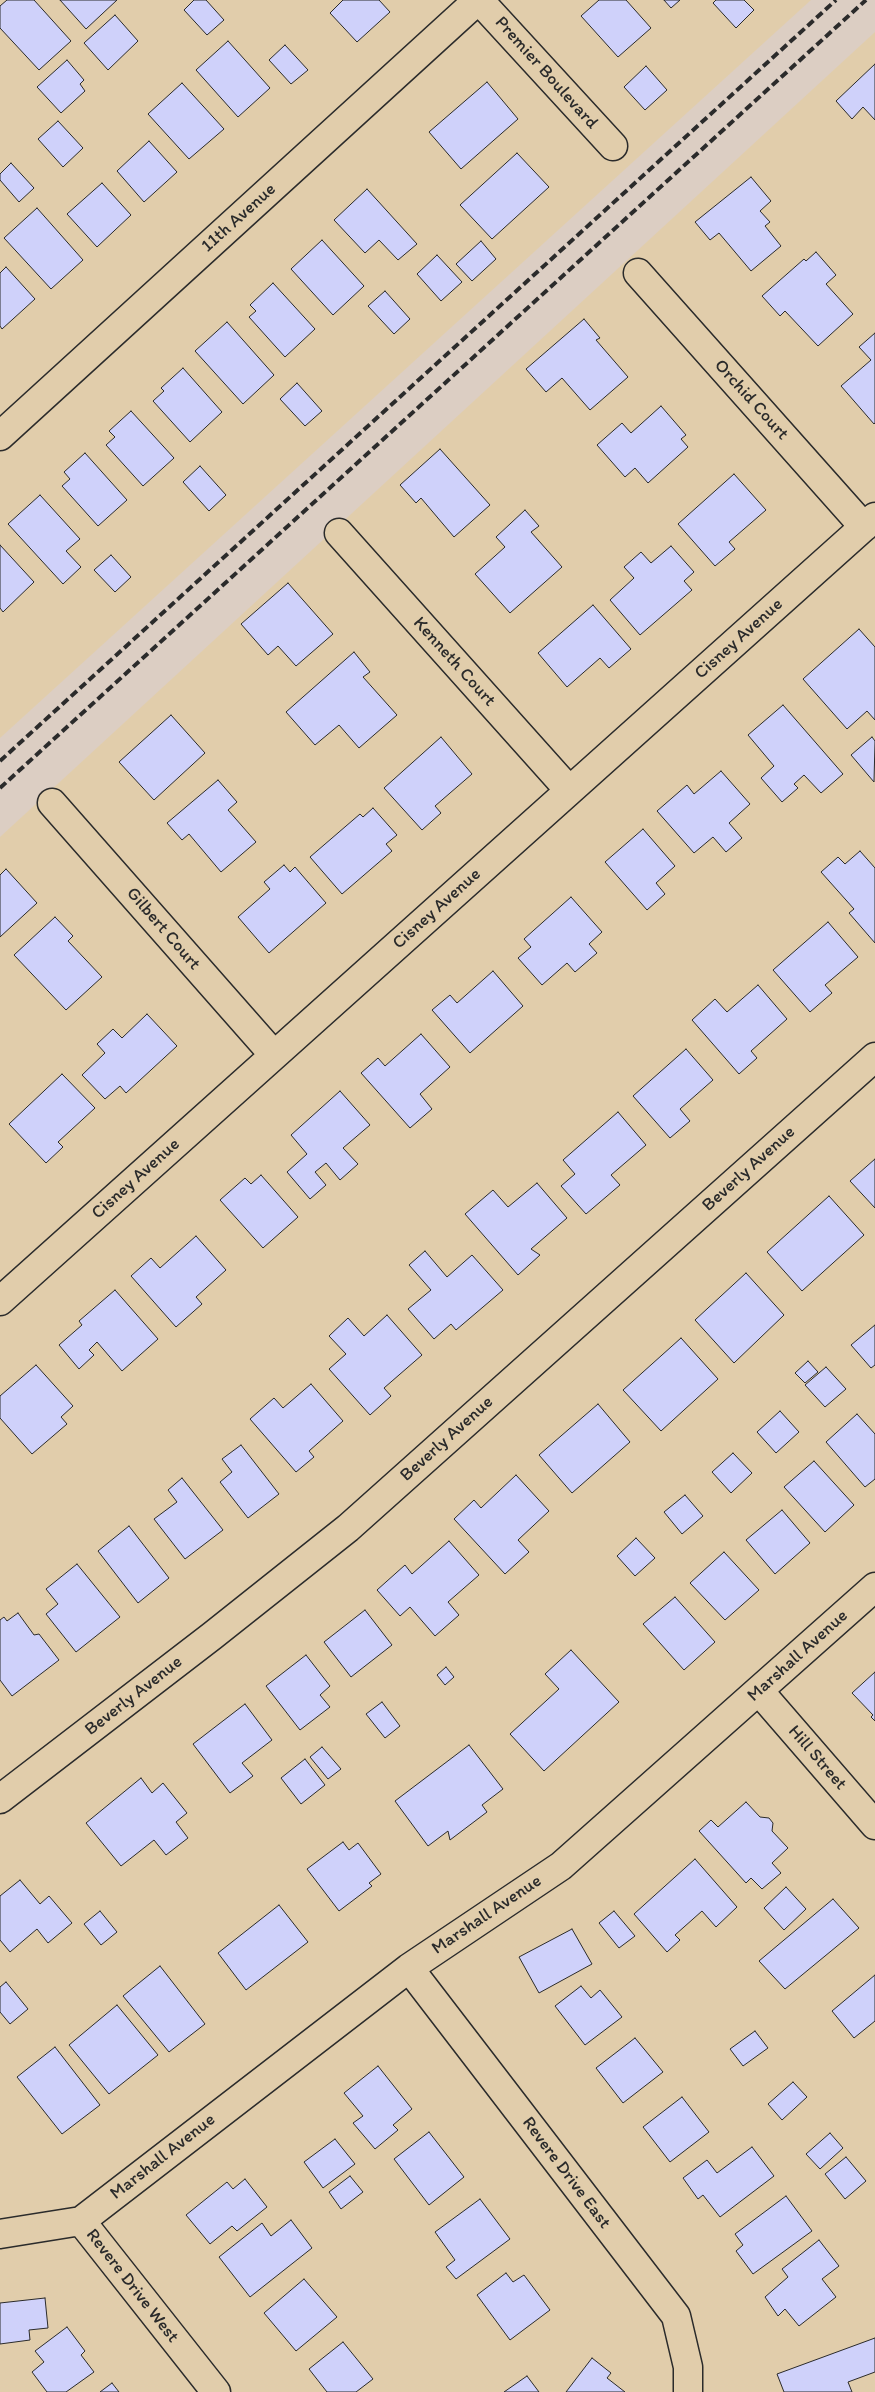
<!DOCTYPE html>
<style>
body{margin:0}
canvas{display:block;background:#e1cdab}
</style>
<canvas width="875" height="2392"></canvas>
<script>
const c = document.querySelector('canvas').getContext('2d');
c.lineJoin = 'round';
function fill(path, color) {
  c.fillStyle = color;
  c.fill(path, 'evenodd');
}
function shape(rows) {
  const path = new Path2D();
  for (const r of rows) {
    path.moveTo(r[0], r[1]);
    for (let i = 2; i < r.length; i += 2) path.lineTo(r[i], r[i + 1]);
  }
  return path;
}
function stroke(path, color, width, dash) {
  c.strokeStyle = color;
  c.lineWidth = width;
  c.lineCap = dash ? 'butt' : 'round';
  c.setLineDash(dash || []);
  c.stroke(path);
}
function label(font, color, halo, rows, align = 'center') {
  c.font = font + ' Itim,sans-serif';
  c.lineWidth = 4;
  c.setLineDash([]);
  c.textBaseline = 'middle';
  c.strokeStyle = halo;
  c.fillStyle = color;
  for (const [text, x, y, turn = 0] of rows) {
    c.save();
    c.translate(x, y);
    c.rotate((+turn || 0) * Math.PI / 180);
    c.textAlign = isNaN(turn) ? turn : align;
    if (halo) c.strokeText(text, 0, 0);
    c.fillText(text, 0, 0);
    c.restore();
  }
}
const built = shape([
 [811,0,875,0,875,32,0,837,0,738]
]);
const building = shape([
 [7,0,34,0,71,41,39,70,0,28,0,6,7,0],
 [60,0,117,0,86,29,60,0],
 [194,0,206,0,224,20,207,35,184,10,194,0],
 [343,0,379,0,390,12,357,42,330,13,343,0],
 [599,0,626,0,651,28,618,57,581,16,599,0],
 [664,0,680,0,671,8,664,0],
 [716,0,744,0,754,10,736,28,713,3,716,0],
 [115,15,138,41,108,70,84,43,115,15],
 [228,41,270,88,238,117,196,70,228,41],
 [285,45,308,70,291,84,269,60,285,45],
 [67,60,84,80,80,84,85,91,61,113,37,87,67,60],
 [875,64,875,120,863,107,852,119,836,101,875,64],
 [646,66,667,90,645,110,624,87,646,66],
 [487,82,518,119,461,169,429,132,487,82],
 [182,83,224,129,189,159,148,114,182,83],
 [58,121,83,148,63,167,38,139,58,121],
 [149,141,177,172,144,202,117,171,149,141],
 [517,153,549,187,492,239,460,205,517,153],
 [11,163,34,188,19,202,0,180,0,174,11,163],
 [751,177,771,201,760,211,770,222,765,226,781,246,751,271,719,233,710,240,695,222,751,177],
 [102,183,131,215,97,247,67,214,102,183],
 [367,189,417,244,398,260,379,240,365,253,334,220,367,189],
 [37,208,83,260,51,289,4,238,37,208],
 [322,240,364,286,333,315,291,269,322,240],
 [481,241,496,259,472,281,456,264,481,241],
 [816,252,836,275,826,284,853,314,818,346,785,311,780,316,762,296,804,259,806,261,816,252],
 [437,255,462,282,441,301,417,274,437,255],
 [6,267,35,299,2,329,0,326,0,273,6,267],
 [273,283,315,329,285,357,249,317,256,311,250,305,273,283],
 [385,291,410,319,394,334,368,306,385,291],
 [584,319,600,338,596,340,628,377,590,410,562,378,546,392,526,369,584,319],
 [227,322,274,375,243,404,195,351,227,322],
 [875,333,875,423,874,424,841,386,871,360,859,347,875,333],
 [183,368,222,412,190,442,153,401,164,391,161,388,183,368],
 [297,383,322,411,305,426,280,399,297,383],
 [661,406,686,435,681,439,688,447,648,483,635,468,625,477,597,445,622,423,631,433,661,406],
 [131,411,174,458,143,486,106,445,115,437,109,431,131,411],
 [440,449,490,505,454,537,421,498,416,503,400,485,440,449],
 [85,453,127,500,98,526,62,486,70,479,64,472,85,453],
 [200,466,226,495,209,511,183,482,200,466],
 [734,474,766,510,729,542,735,549,715,566,678,524,734,474],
 [40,495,80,539,66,551,81,567,63,584,8,524,40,495],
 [525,510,539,526,531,532,562,567,510,613,475,574,505,547,496,537,525,510],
 [0,545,34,582,3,612,0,608,0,545],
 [671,546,694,572,684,581,692,590,640,635,610,600,634,578,624,567,641,552,651,563,671,546],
 [111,555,131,577,115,592,94,570,111,555],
 [288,583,333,634,296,666,278,646,268,655,241,624,288,583],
 [593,605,631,649,609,668,600,658,567,687,538,653,593,605],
 [859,629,875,647,875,720,867,711,847,729,803,679,859,629],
 [354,652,370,672,363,677,397,715,359,748,339,725,315,745,286,712,354,652],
 [783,705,843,774,821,793,804,775,794,784,798,788,782,802,761,778,774,766,748,735,783,705],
 [171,715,205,753,154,800,119,762,171,715],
 [441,737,472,774,435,806,441,813,422,830,384,788,441,737],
 [872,737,875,741,874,782,851,755,872,737],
 [721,771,750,804,729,823,742,838,726,852,713,837,694,853,657,811,687,785,694,794,721,771],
 [218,780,237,802,228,810,256,842,221,872,189,834,182,840,167,823,218,780],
 [373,808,397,835,386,844,392,851,342,894,310,857,360,814,363,817,373,808],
 [643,829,675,866,656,883,665,894,647,910,605,862,643,829],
 [860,851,875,868,875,943,849,913,854,909,821,872,838,857,845,864,860,851],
 [284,865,290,872,295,867,326,903,269,953,238,917,270,889,264,882,284,865],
 [6,869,37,903,0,937,0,875,6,869],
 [571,897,602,932,589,944,597,953,575,972,567,963,542,985,518,958,531,947,524,939,571,897],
 [55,917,73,936,68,941,102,977,66,1010,14,955,55,917],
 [828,922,858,957,825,985,832,993,810,1012,773,970,828,922],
 [493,971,523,1006,470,1053,432,1010,450,995,457,1003,493,971],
 [758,985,787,1019,751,1051,757,1058,739,1074,692,1020,715,999,727,1012,758,985],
 [147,1014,177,1046,126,1093,120,1086,105,1099,82,1075,105,1053,97,1044,113,1029,122,1038,147,1014],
 [421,1034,450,1067,420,1094,432,1109,410,1128,361,1073,378,1058,385,1066,421,1034],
 [686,1049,713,1080,680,1109,690,1121,670,1138,633,1096,686,1049],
 [62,1074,95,1108,58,1142,63,1147,46,1163,9,1124,62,1074],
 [340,1091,370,1125,343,1148,358,1164,340,1180,326,1163,315,1172,326,1185,310,1199,287,1172,307,1154,291,1135,340,1091],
 [618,1112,646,1145,611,1175,620,1185,586,1214,561,1186,575,1174,563,1160,618,1112],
 [875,1159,875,1208,850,1181,875,1159],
 [261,1175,298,1217,263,1248,220,1200,245,1178,251,1184,261,1175],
 [537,1183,567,1218,531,1249,540,1255,518,1275,465,1214,493,1190,508,1207,537,1183],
 [829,1196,864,1235,802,1291,767,1252,829,1196],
 [196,1236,226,1270,196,1297,202,1304,176,1327,131,1276,151,1258,160,1268,196,1236],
 [425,1251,447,1277,472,1255,503,1290,456,1330,451,1324,434,1339,408,1309,431,1290,409,1265,425,1251],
 [746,1273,784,1315,734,1363,695,1320,746,1273],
 [115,1290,158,1339,122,1371,97,1342,89,1350,94,1355,79,1369,59,1345,82,1325,79,1321,115,1290],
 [387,1315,422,1355,384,1388,391,1396,370,1415,329,1369,346,1354,329,1336,348,1318,364,1336,387,1315],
 [875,1325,875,1365,871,1368,851,1345,875,1325],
 [681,1338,718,1379,661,1431,623,1390,681,1338],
 [808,1361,818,1372,805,1383,795,1373,808,1361],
 [36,1365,73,1406,61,1417,67,1424,32,1454,0,1418,0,1396,36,1365],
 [826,1367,846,1389,825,1407,805,1385,826,1367],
 [311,1384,343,1421,309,1451,314,1457,296,1472,250,1419,274,1398,283,1408,311,1384],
 [598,1404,630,1442,572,1493,539,1455,598,1404],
 [780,1411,799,1432,776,1453,757,1432,780,1411],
 [857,1414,875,1434,875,1479,865,1487,826,1442,857,1414],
 [241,1445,279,1494,248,1518,220,1482,232,1472,222,1459,241,1445],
 [733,1453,752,1473,731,1493,712,1472,733,1453],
 [814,1461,854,1505,825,1532,784,1487,814,1461],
 [516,1475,549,1511,518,1540,529,1552,505,1574,454,1519,474,1500,481,1508,516,1475],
 [182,1478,223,1530,185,1559,154,1519,177,1502,168,1490,182,1478],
 [685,1495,703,1516,682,1534,664,1512,685,1495],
 [782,1510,810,1543,775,1574,746,1540,782,1510],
 [129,1526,169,1578,138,1603,98,1551,129,1526],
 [636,1538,655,1558,635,1576,617,1556,636,1538],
 [449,1541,479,1575,448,1602,459,1615,435,1636,410,1607,400,1616,377,1590,405,1565,412,1574,449,1541],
 [724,1552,759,1590,725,1620,690,1583,724,1552],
 [77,1564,120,1617,76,1652,46,1614,58,1604,46,1589,77,1564],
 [675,1597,715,1642,684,1670,643,1624,675,1597],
 [365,1610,392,1645,351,1677,324,1642,365,1610],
 [18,1613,34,1635,39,1634,59,1660,12,1696,0,1680,0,1620,4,1617,7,1621,18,1613],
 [571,1650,619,1702,544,1771,510,1734,559,1689,545,1674,571,1650],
 [306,1655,330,1686,320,1695,330,1707,300,1730,266,1686,306,1655],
 [446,1667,454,1677,445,1685,437,1675,446,1667],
 [875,1672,875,1721,871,1717,873,1715,852,1693,875,1672],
 [382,1702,400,1726,385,1738,366,1714,382,1702],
 [245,1704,272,1740,242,1763,253,1776,230,1793,193,1744,245,1704],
 [469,1745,503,1789,482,1805,487,1812,450,1840,448,1831,428,1846,395,1801,469,1745],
 [322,1747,341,1769,328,1779,310,1757,322,1747],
 [305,1759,325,1785,301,1804,281,1778,305,1759],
 [141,1778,152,1793,163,1783,187,1813,176,1822,188,1838,166,1855,154,1840,121,1866,86,1823,141,1778],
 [746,1802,760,1817,769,1818,773,1823,772,1831,788,1848,772,1863,781,1873,762,1889,751,1878,746,1883,699,1831,711,1820,718,1827,746,1802],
 [343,1842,349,1850,358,1843,381,1874,369,1883,372,1886,339,1911,307,1869,343,1842],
 [695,1859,737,1907,716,1927,702,1911,675,1935,680,1940,667,1952,634,1914,695,1859],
 [20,1880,40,1904,49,1896,72,1923,48,1943,37,1929,10,1952,0,1940,0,1896,20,1880],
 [786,1887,806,1909,784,1930,764,1908,786,1887],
 [833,1899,859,1928,785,1989,759,1961,833,1899],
 [279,1905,308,1942,246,1990,218,1953,279,1905],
 [100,1911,117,1932,101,1945,84,1924,100,1911],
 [614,1911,635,1936,619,1948,599,1923,614,1911],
 [572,1929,592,1964,539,1993,519,1957,572,1929],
 [160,1966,205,2024,169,2052,123,1996,160,1966],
 [875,1975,875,2021,854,2038,832,2011,875,1975],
 [6,1982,28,2009,10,2024,0,2012,0,1987,6,1982],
 [581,1986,591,1998,600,1990,622,2017,585,2045,555,2006,581,1986],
 [117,2005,158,2055,109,2094,69,2045,117,2005],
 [755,2031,768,2048,743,2066,730,2049,755,2031],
 [635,2038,663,2072,623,2103,596,2068,635,2038],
 [55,2047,100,2105,62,2134,17,2077,55,2047],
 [378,2066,412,2109,393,2125,398,2130,375,2149,353,2123,363,2116,344,2093,378,2066],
 [793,2082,807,2097,782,2120,768,2104,793,2082],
 [682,2097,709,2132,670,2162,643,2127,682,2097],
 [429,2132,464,2177,429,2205,394,2159,429,2132],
 [830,2133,843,2148,820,2169,806,2154,830,2133],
 [335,2139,355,2164,323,2188,304,2162,335,2139],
 [752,2147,774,2176,720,2217,703,2195,698,2199,683,2178,707,2160,717,2173,752,2147],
 [846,2157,866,2181,845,2199,825,2174,846,2157],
 [350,2176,363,2192,341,2209,329,2192,350,2176],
 [245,2179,267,2207,237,2231,232,2226,210,2244,186,2215,227,2182,233,2189,245,2179],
 [786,2196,812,2231,753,2274,736,2251,743,2245,735,2234,786,2196],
 [480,2199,510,2239,456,2279,446,2267,455,2260,435,2232,480,2199],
 [291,2220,312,2248,250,2297,219,2257,262,2223,271,2236,291,2220],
 [819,2240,839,2266,822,2279,836,2297,799,2326,785,2309,778,2316,765,2297,788,2277,782,2269,819,2240],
 [506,2273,513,2282,524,2275,550,2310,510,2340,477,2295,506,2273],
 [304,2279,337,2317,296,2351,264,2313,304,2279],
 [45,2298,48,2328,29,2330,30,2340,0,2344,0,2303,45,2298],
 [67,2327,85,2351,81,2355,94,2372,66,2392,47,2392,32,2372,44,2362,35,2351,67,2327],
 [875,2338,875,2372,848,2382,852,2392,784,2392,777,2374,875,2338],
 [343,2342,373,2379,356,2392,327,2392,309,2369,343,2342],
 [592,2358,611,2373,607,2378,625,2392,566,2392,592,2358],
 [527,2376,539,2392,504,2392,527,2376],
 [112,2383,119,2392,100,2392,112,2383]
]);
const minor = shape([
 [479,0,613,146],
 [638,273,864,527],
 [0,436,478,0],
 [339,533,569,790],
 [52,803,274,1055],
 [0,1301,875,517],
 [759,1691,875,1825],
 [0,1799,212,1636,348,1528,875,1057],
 [409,1968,676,2316,688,2367,688,2392],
 [81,2221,216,2392],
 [0,2234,81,2221,409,1968,561,1866,875,1587]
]);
const rail = shape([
 [0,761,836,0],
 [0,788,866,0]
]);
const streetNames = [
 ["Premier Boulevard",546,73,48],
 ["11th Avenue",239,218,-42],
 ["Orchid Court",751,400,48],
 ["Cisney Avenue",739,639,-42],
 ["Kenneth Court",454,662,48],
 ["Cisney Avenue",437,909,-42],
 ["Gilbert Court",163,929,49],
 ["Beverly Avenue",749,1169,-42],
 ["Cisney Avenue",136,1179,-42],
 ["Beverly Avenue",447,1439,-42],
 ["Marshall Avenue",798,1656,-42],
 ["Beverly Avenue",134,1696,-38],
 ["Hill Street",817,1758,49],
 ["Marshall Avenue",487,1915,-34],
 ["Marshall Avenue",163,2157,-38],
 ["Revere Drive East",566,2173,53],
 ["Revere Drive West",132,2286,52]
];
fill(built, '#dccec3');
fill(building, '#cfd1fa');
stroke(building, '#2b2b2b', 1);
stroke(minor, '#2b2b2b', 31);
stroke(minor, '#e1cdab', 28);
stroke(rail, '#2b2b2b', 4, [8, 4]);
label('18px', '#2b2b2b', '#e1cdab', streetNames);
</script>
